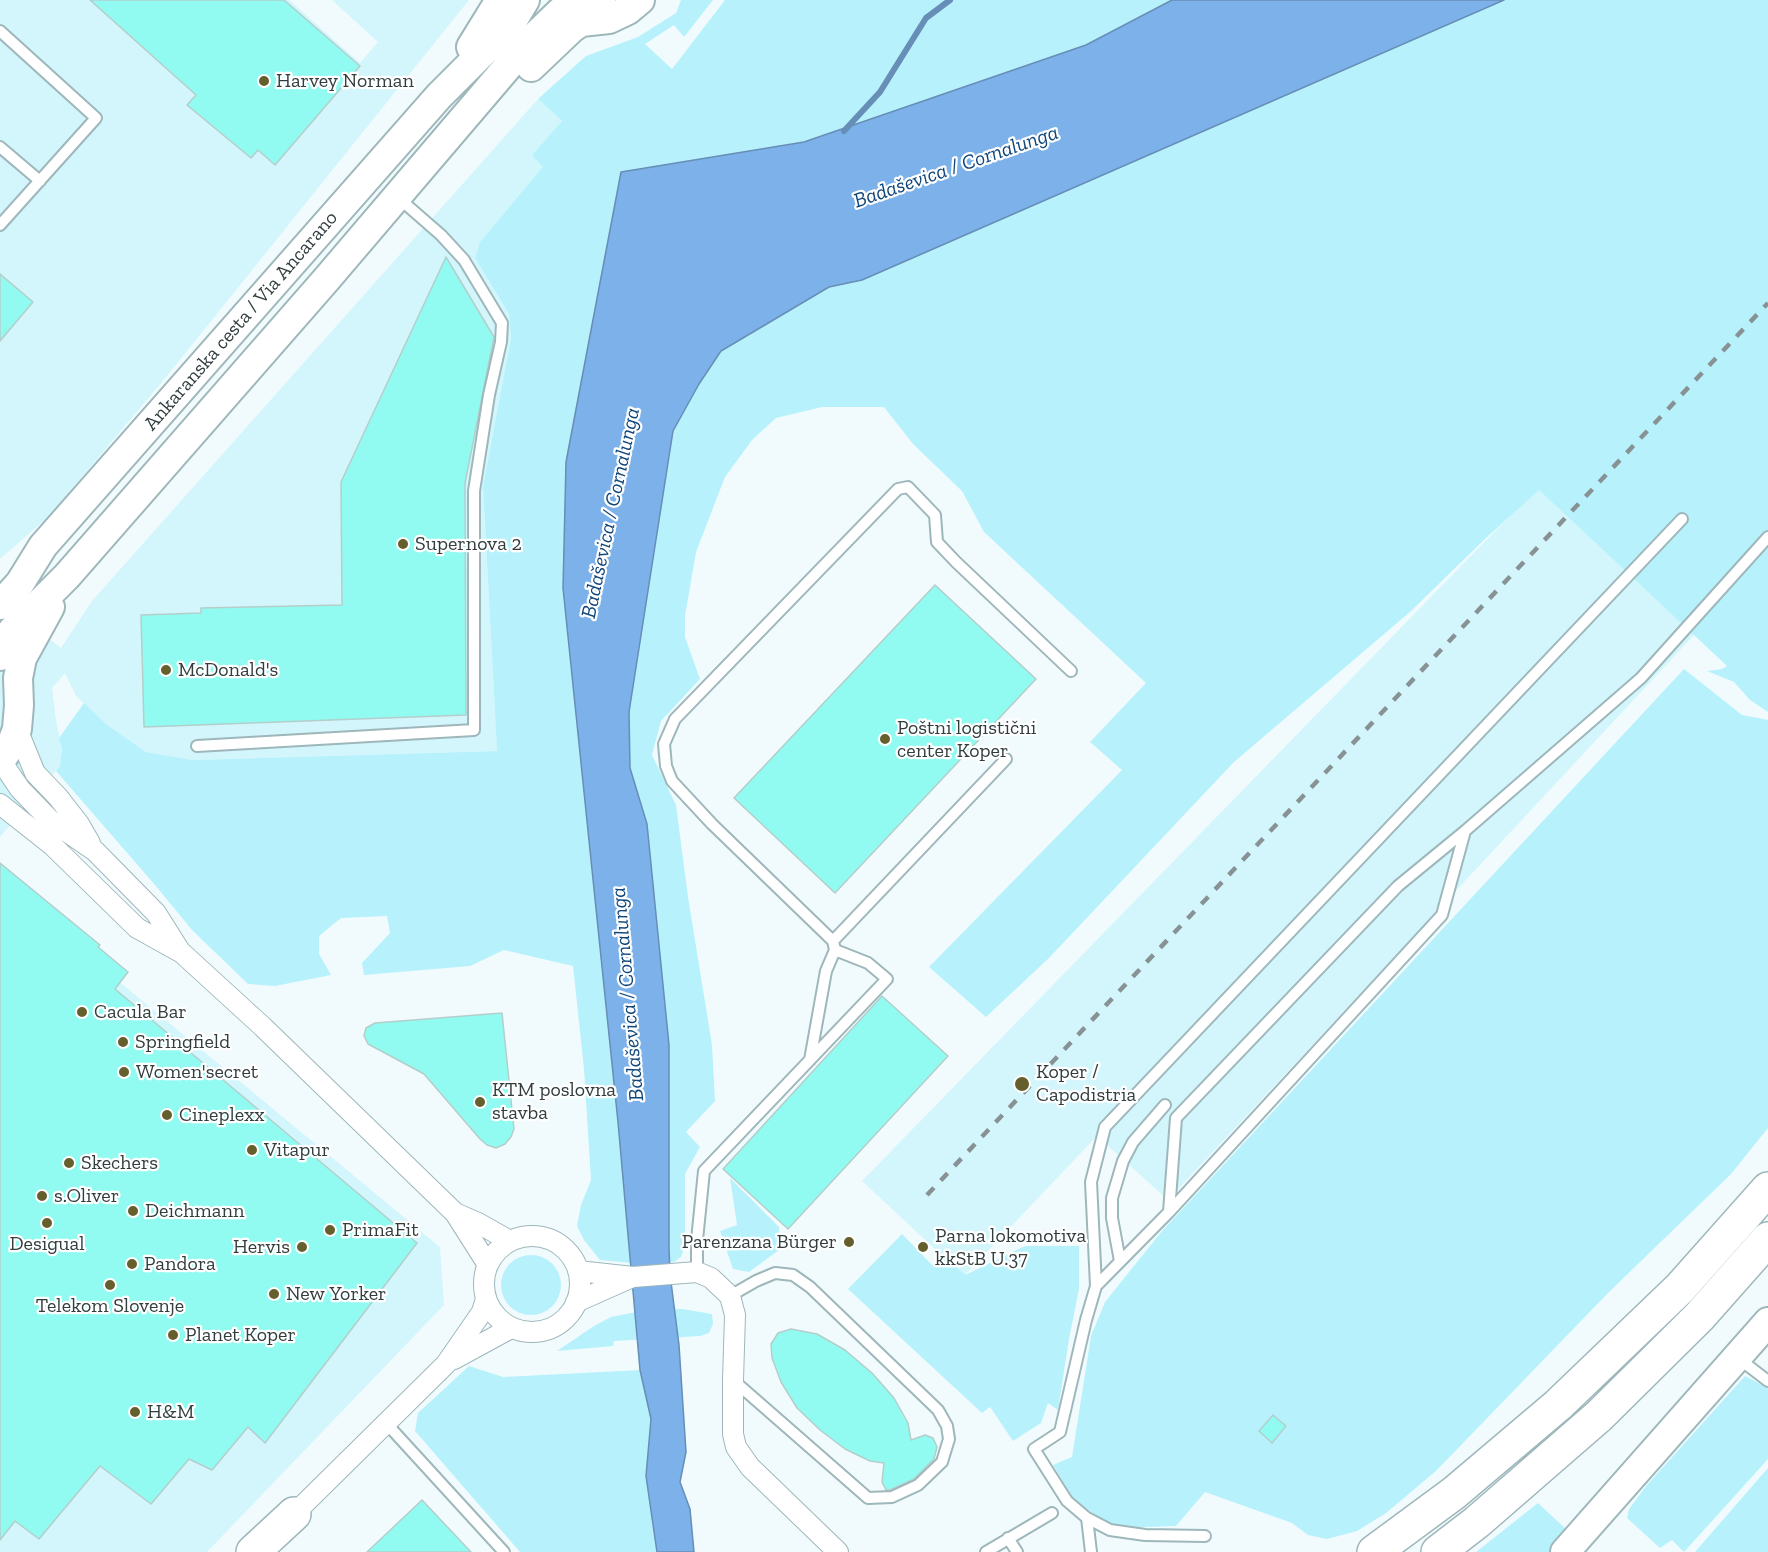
<!DOCTYPE html>
<meta charset="utf-8">
<style>
body{margin:0}
canvas{display:block;background:#f1fbfd}
</style>
<canvas width="1768" height="1552"></canvas>
<script>
const c = document.querySelector('canvas').getContext('2d');
c.lineJoin = 'round';
function fill(path, color) {
  c.fillStyle = color;
  c.fill(path, 'evenodd');
}
function shape(rows) {
  const path = new Path2D();
  for (const r of rows) {
    if (r.length === 3) {
      path.moveTo(r[0] + r[2], r[1]);
      path.arc(r[0], r[1], r[2], 0, 2 * Math.PI);
      continue;
    }
    path.moveTo(r[0], r[1]);
    for (let i = 2; i < r.length; i += 2) path.lineTo(r[i], r[i + 1]);
  }
  return path;
}
function stroke(path, color, width, dash) {
  c.strokeStyle = color;
  c.lineWidth = width;
  c.lineCap = dash ? 'butt' : 'round';
  c.setLineDash(dash || []);
  c.stroke(path);
}
function label(font, color, halo, rows, align = 'center') {
  c.font = font + ' "Zilla Slab",serif';
  c.lineWidth = 4.5;
  c.setLineDash([]);
  c.textBaseline = 'middle';
  c.strokeStyle = halo;
  c.fillStyle = color;
  for (const [text, x, y, turn = 0] of rows) {
    c.save();
    c.translate(x, y);
    c.rotate((+turn || 0) * Math.PI / 180);
    c.textAlign = isNaN(turn) ? turn : align;
    if (halo) c.strokeText(text, 0, 0);
    c.fillText(text, 0, 0);
    c.restore();
  }
}
const built = shape([
 [0,0,289,0,360,63,378,42,332,0,469,0,167,376,49,516,0,559],
 [538,99,562,121,532,155,544,167,480,242,475,258,509,314,511,338,483,486,497,751,193,760,146,752,106,724,76,696,65,673,52,688,56,720,62,749,60,766,0,837,0,602,61,648,92,601],
 [1537,488,1694,635,1168,1200,1097,1136,964,1276,862,1181],
 [0,883,440,1247,444,1305,207,1552,0,1552]
]);
const green = shape([
 [681,0,713,0,684,37,674,25,645,44,672,69,725,0,1768,0,1768,712,1750,700,1734,682,1707,671,1722,669,1727,666,1539,490,1487,537,1410,612,1234,762,1049,958,986,1017,929,967,1122,770,1090,742,1146,683,984,532,962,491,913,444,884,407,822,407,776,418,752,440,725,477,696,552,685,616,685,637,700,679,661,721,652,755,676,805,688,897,712,1045,715,1101,686,1132,700,1147,685,1174,685,1244,681,1257,674,1262,631,1263,600,1260,584,1240,577,1226,581,1205,591,1180,584,1069,573,966,504,950,470,966,364,975,362,963,390,933,387,916,341,918,319,936,319,954,331,975,275,986,248,984,192,930,155,885,56,771,60,766,62,749,59,738,84,703,106,724,146,752,193,760,497,751,483,486,511,338,509,314,475,258,480,242,543,167,532,155,562,121,538,99,586,56,638,37,676,13],
 [1684,669,1742,715,1768,720,1768,1128,1731,1174,1608,1293,1436,1471,1386,1513,1357,1531,1327,1539,1308,1535,1292,1523,1205,1492,1176,1526,1122,1528,1099,1518,1073,1498,1053,1465,1072,1457,1091,1336,1105,1302,1162,1231],
 [730,1178,779,1227,779,1250,749,1272,733,1269,720,1231,737,1225],
 [902,1234,933,1266,944,1257,965,1275,1025,1246,1079,1246,1079,1289,1069,1339,1058,1410,1048,1403,1041,1423,1013,1441,990,1407,982,1413,848,1289],
 [531,1285,30],
 [682,1309,712,1314,713,1324,709,1333,700,1336,614,1341,613,1346,557,1351,594,1326,611,1317,647,1310],
 [469,1366,503,1377,640,1370,651,1419,646,1476,657,1552,520,1552,415,1431,418,1413],
 [1745,1376,1768,1388,1768,1459,1684,1552,1672,1540,1660,1548,1627,1518,1629,1509,1647,1485],
 [1768,1468,1768,1552,1695,1552],
 [1538,1503,1567,1530,1549,1552,1476,1552]
]);
const water = shape([
 [1172,0,1504,0,862,280,829,287,721,351,699,384,673,431,629,712,630,768,647,824,669,1045,669,1248,670,1274,679,1345,686,1452,680,1482,690,1509,694,1552,657,1552,646,1476,651,1419,640,1370,618,1122,563,588,566,462,621,172,804,142,1086,45,1172,0]
]);
const stream = shape([
 [844,131,880,92,926,18,950,0]
]);
const building = shape([
 [90,0,284,0,360,66,275,165,258,150,251,158,187,105,196,95,90,0],
 [446,257,494,337,465,483,466,715,144,727,141,615,201,613,201,608,342,605,341,482,446,257],
 [0,274,33,302,0,341,0,274],
 [935,585,1036,679,835,893,734,798,935,585],
 [0,863,100,945,98,947,128,972,115,989,417,1243,265,1443,248,1427,212,1470,189,1459,151,1504,100,1466,39,1539,15,1521,0,1540,0,863],
 [882,996,948,1056,788,1229,723,1169,882,996],
 [502,1013,514,1129,511,1137,505,1144,496,1148,487,1145,480,1139,424,1074,368,1044,364,1036,366,1028,375,1023,502,1013],
 [791,1329,817,1334,845,1350,872,1373,894,1398,908,1423,911,1440,925,1435,933,1438,937,1447,934,1459,914,1479,890,1490,886,1490,882,1482,884,1463,870,1461,845,1449,820,1430,797,1408,781,1382,772,1358,771,1344,778,1333,791,1329],
 [1273,1415,1286,1426,1272,1443,1259,1431,1273,1415],
 [422,1500,471,1552,367,1552,422,1500]
]);
const lane = shape([
 [0,31,96,118,0,225],
 [0,147,40,181],
 [197,746,474,730,474,491,489,395,501,342,502,323,464,260,441,235,402,201],
 [833,941,1006,759],
 [810,1060,826,971,835,950,833,941,712,824,672,781,666,766,664,744,675,719,898,489,908,487,935,515,937,542,956,562,1071,671],
 [1169,1212,1442,915,1465,831],
 [1120,1261,1112,1218,1112,1198,1123,1161,1133,1142,1165,1105],
 [697,1272,697,1240,704,1171,887,979,868,963,835,950],
 [1096,1286,1169,1212,1176,1118,1398,886,1465,831,1641,678,1768,537],
 [730,1296,756,1281,775,1273,793,1275,810,1287,938,1410,947,1426,949,1439,942,1462,918,1485,892,1497,868,1498,733,1380],
 [1738,1358,1768,1381],
 [386,1423,504,1552],
 [1087,1518,1091,1552],
 [1205,1536,1145,1535,1110,1530,1087,1518,1067,1501,1034,1449,1060,1432,1086,1320,1096,1286,1091,1182,1105,1127,1682,519],
 [1008,1538,1017,1552],
 [986,1552,1052,1513]
]);
const street = shape([
 [17,729,35,773,58,797,79,824,90,843],
 [0,755,5,767,20,789,50,820,95,851,156,913,180,951],
 [0,804,53,846,137,928,182,953,263,1027,455,1213,488,1265],
 [455,1213,478,1223,510,1241],
 [532,1284,48],
 [578,1271,633,1277,697,1272,711,1278,730,1296,735,1315,733,1380,733,1434,736,1447,750,1467,838,1552],
 [576,1302,630,1278],
 [454,1359,511,1328],
 [294,1514,446,1364,482,1312,486,1299]
]);
const secondary = shape([
 [567,16,581,22,609,19,628,10,640,0],
 [471,47,500,0],
 [531,67,572,28,581,22],
 [0,605,20,583,43,546,439,96,510,25,525,0],
 [0,656,12,631,67,576,325,281,527,44,560,12,601,0],
 [0,762,11,745,17,729,19,705,18,678,22,658,50,607],
 [1565,1552,1768,1322]
]);
const highway = shape([
 [253,1552,294,1514],
 [1374,1552,1454,1493,1558,1405,1680,1288,1768,1189],
 [1438,1552,1477,1522,1599,1416,1699,1317,1768,1239]
]);
const rail = shape([
 [927,1195,1768,303]
]);
const markers = [
 [264,81,6,"#645f2c"],
 [403,544,6,"#645f2c"],
 [166,670,6,"#645f2c"],
 [885,739,6,"#645f2c"],
 [82,1012,6,"#645f2c"],
 [123,1042,6,"#645f2c"],
 [124,1072,6,"#645f2c"],
 [1022,1084,8,"#645f2c"],
 [480,1102,6,"#645f2c"],
 [167,1115,6,"#645f2c"],
 [252,1150,6,"#645f2c"],
 [69,1163,6,"#645f2c"],
 [42,1196,6,"#645f2c"],
 [133,1211,6,"#645f2c"],
 [47,1223,6,"#645f2c"],
 [330,1230,6,"#645f2c"],
 [849,1242,6,"#645f2c"],
 [302,1247,6,"#645f2c"],
 [923,1247,6,"#645f2c"],
 [132,1264,6,"#645f2c"],
 [110,1285,6,"#645f2c"],
 [274,1294,6,"#645f2c"],
 [173,1335,6,"#645f2c"],
 [135,1412,6,"#645f2c"]
];
const poiNames = [
 ["Harvey Norman",276,81],
 ["Supernova 2",415,544],
 ["McDonald's",178,670],
 ["Poštni logistični",897,728],
 ["center Koper",897,751],
 ["Cacula Bar",94,1012],
 ["Springfield",135,1042],
 ["Women'secret",136,1072],
 ["Koper /",1036,1072],
 ["Capodistria",1036,1095],
 ["KTM poslovna",492,1090],
 ["stavba",492,1113],
 ["Cineplexx",179,1115],
 ["Vitapur",264,1150],
 ["Skechers",81,1163],
 ["s.Oliver",54,1196],
 ["Deichmann",145,1211],
 ["PrimaFit",342,1230],
 ["Parna lokomotiva",935,1236],
 ["kkStB U.37",935,1259],
 ["Parenzana Bürger",837,1242,"right"],
 ["Desigual",47,1244,"center"],
 ["Hervis",290,1247,"right"],
 ["Pandora",144,1264],
 ["New Yorker",286,1294],
 ["Telekom Slovenje",110,1306,"center"],
 ["Planet Koper",185,1335],
 ["H&M",147,1412]
];
const streetNames = [
 ["Ankaranska cesta / Via Ancarano",241,321,-49]
];
const waterNames = [
 ["Badaševica / Cornalunga",956,167,-19],
 ["Badaševica / Cornalunga",611,513,-78],
 ["Badaševica / Cornalunga",628,994,-95]
];
fill(built, '#d2f6fc');
fill(green, '#b7f2fc');
fill(water, '#7db1ea');
stroke(water, '#668eb6', 1.5);
stroke(stream, '#668eb6', 6);
fill(building, '#91fbf1');
stroke(building, '#b4cecb', 1.5);
stroke(lane, '#9eb7bb', 14);
stroke(street, '#9eb7bb', 22);
stroke(secondary, '#9eb7bb', 32);
stroke(highway, '#9eb7bb', 36);
stroke(lane, '#fff', 10);
stroke(street, '#fff', 20);
stroke(secondary, '#fff', 28);
stroke(highway, '#fff', 33);
stroke(rail, '#889294', 4.5, [10, 10]);
for (const [x, y, r, color] of markers) {
  const dot = new Path2D();
  dot.arc(x, y, r, 0, 2 * Math.PI);
  c.fillStyle = color;
  c.fill(dot);
  stroke(dot, '#fff', 2);
}
label('20px', '#323d3e', '#fff', poiNames, 'left');
label('20px', '#323d3e', '#fff', streetNames);
label('italic 21px', '#0f467a', '#fff', waterNames);
</script>
